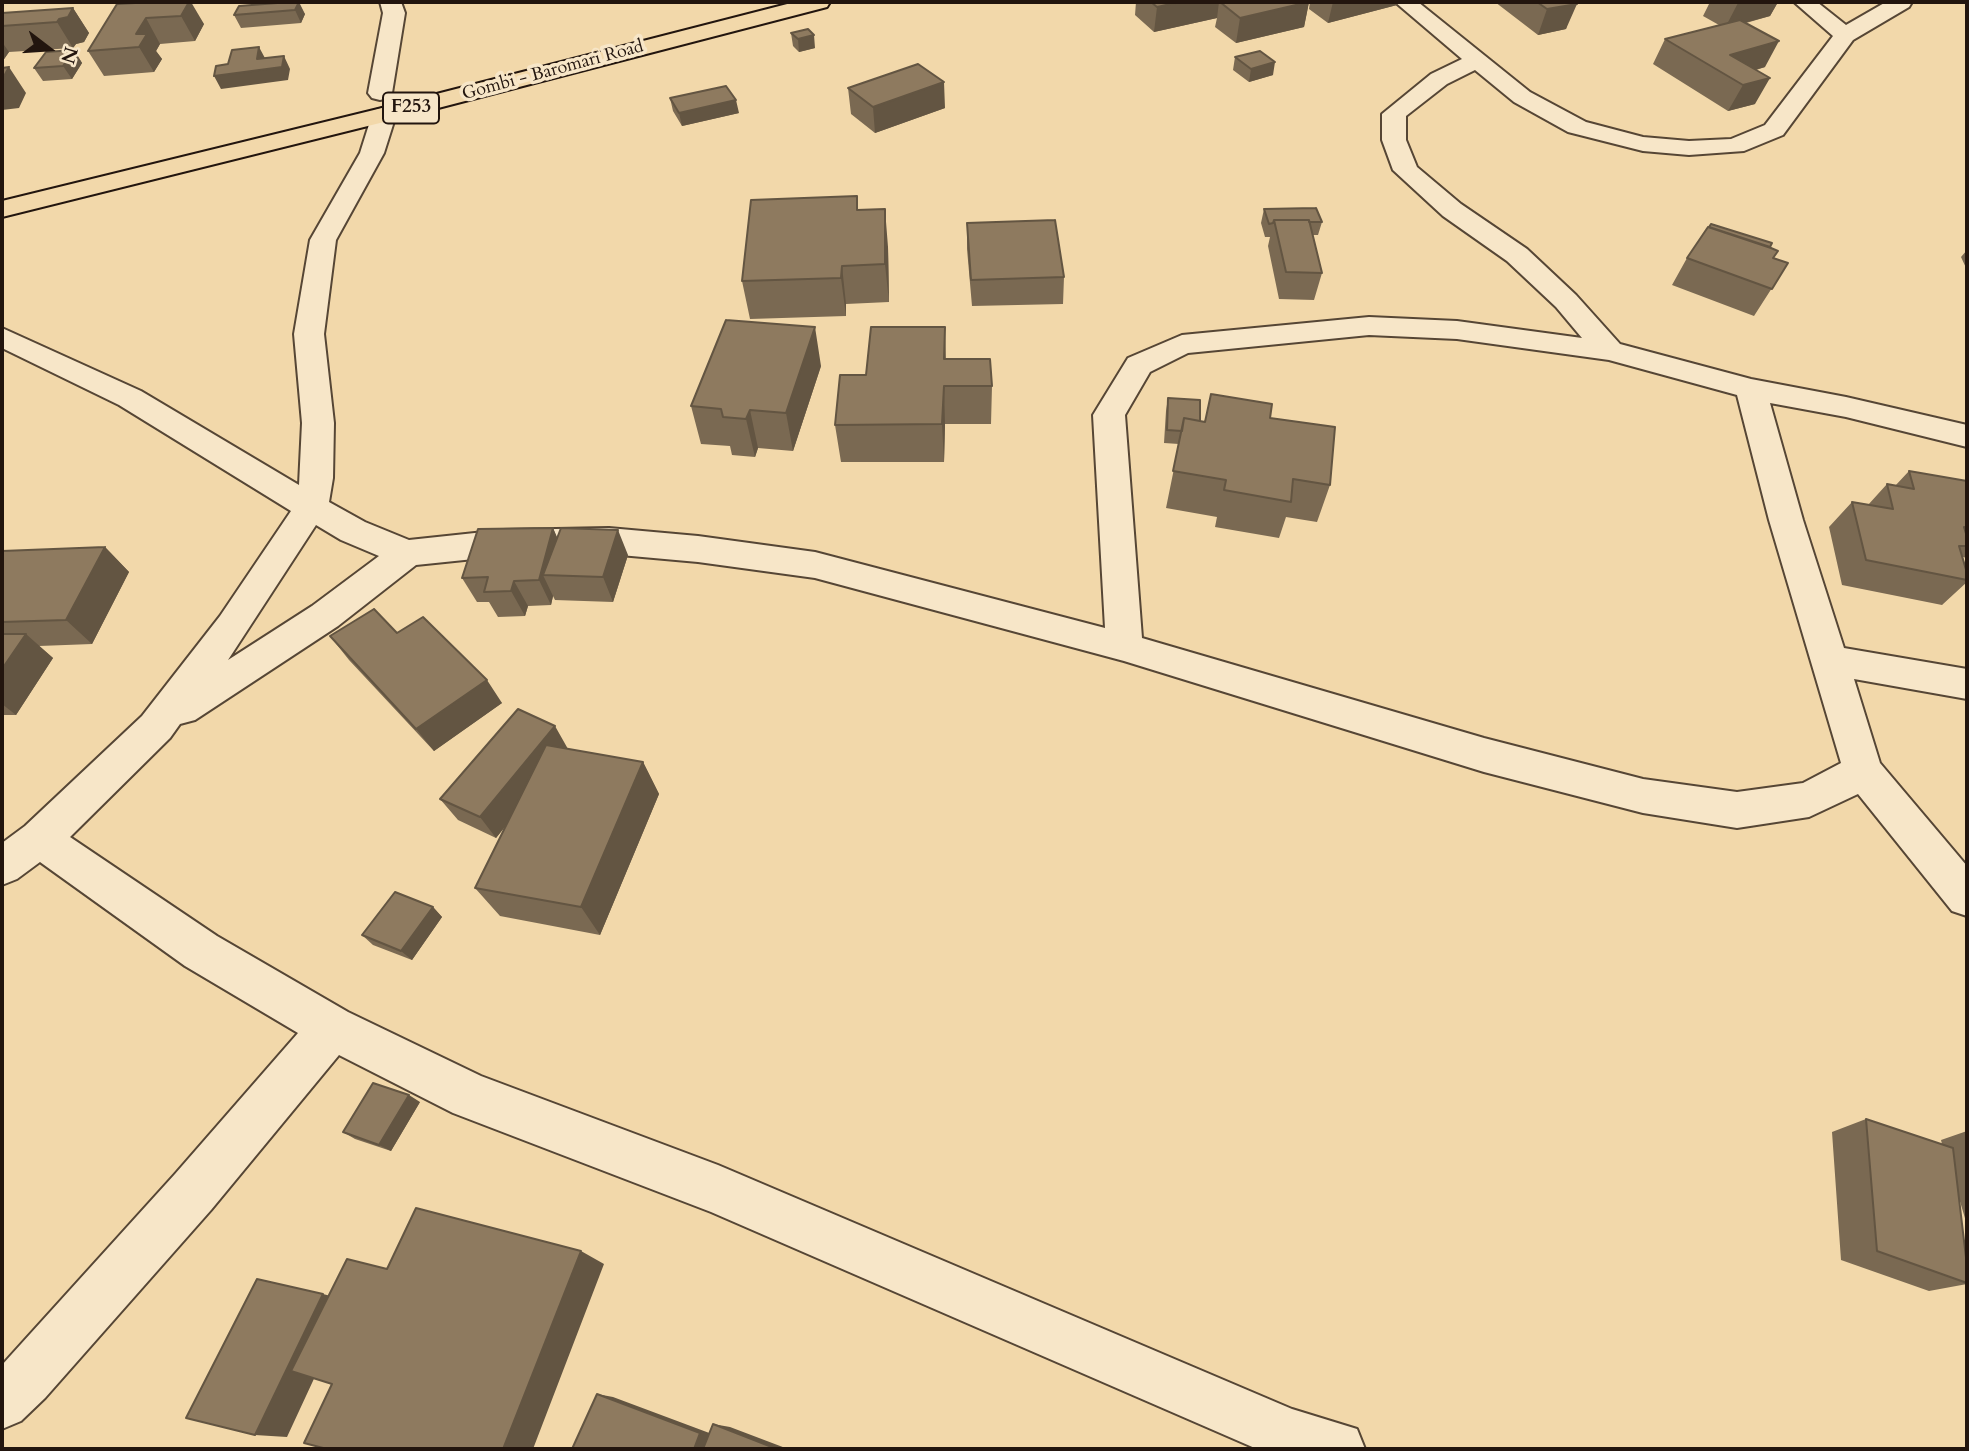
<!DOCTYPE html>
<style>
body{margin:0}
#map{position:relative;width:1969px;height:1451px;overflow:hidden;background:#f2d8aa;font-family:Cardo,serif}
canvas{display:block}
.frame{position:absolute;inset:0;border:4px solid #22150e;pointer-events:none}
.north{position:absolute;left:14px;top:14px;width:70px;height:70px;-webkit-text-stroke:5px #f7e6c8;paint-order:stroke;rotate:107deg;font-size:19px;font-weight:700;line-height:28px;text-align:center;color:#22150e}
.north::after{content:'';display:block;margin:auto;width:24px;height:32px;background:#22150e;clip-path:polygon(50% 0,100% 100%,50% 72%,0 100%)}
</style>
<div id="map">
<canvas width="1969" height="1451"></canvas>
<div class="frame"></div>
<div class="north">N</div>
</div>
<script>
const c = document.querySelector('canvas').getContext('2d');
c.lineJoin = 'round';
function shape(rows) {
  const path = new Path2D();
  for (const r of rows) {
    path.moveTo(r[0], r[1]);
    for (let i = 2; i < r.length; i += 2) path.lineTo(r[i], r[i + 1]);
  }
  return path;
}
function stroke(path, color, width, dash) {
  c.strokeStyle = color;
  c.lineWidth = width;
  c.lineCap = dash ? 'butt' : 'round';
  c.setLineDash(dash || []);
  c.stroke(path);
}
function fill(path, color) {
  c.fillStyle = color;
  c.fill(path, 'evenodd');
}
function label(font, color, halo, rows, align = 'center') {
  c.font = font + ' Cardo,serif';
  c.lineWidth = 7;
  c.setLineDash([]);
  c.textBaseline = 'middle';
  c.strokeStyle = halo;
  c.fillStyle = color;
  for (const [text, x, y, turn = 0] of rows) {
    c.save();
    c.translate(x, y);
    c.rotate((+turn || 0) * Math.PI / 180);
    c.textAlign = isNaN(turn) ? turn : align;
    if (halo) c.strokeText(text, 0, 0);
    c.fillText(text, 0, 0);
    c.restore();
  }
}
const minor = shape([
 [380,2,401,2,405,13,392,93,388,98,380,100,372,98,368,93,383,13,380,2],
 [1395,2,1418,2,1530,92,1586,122,1643,137,1689,141,1731,139,1765,125,1833,36,1794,2,1817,2,1846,25,1886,2,1912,2,1909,7,1853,40,1783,135,1744,151,1689,155,1643,151,1568,132,1514,102,1475,70,1447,84,1406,116,1406,140,1417,167,1461,204,1527,249,1576,295,1620,344,1751,379,1846,397,1967,425,1967,447,1846,417,1770,403,1803,520,1844,648,1967,669,1967,699,1854,679,1880,763,1967,866,1967,916,1952,911,1858,794,1809,817,1737,828,1643,813,1484,772,1124,661,815,578,698,562,609,554,503,556,416,565,338,626,195,720,180,724,170,738,70,837,217,936,348,1012,481,1076,718,1165,1292,1409,1357,1429,1365,1449,1257,1449,711,1212,453,1113,339,1055,211,1210,45,1398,21,1421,2,1429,2,1365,175,1174,298,1033,185,966,40,862,17,879,2,885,2,843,25,826,142,716,220,616,291,511,119,405,2,348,2,328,141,391,299,485,302,423,294,334,310,240,360,153,372,115,376,110,384,108,392,110,396,115,384,153,336,240,324,334,334,423,333,478,329,502,365,522,409,540,503,530,609,528,698,536,815,552,1105,628,1093,415,1128,358,1182,335,1369,317,1457,321,1582,338,1556,307,1507,261,1443,216,1393,170,1382,140,1382,114,1431,74,1462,59,1395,2],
 [1369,335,1457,339,1609,360,1737,395,1769,520,1841,763,1803,783,1737,792,1643,779,1484,738,1142,638,1125,415,1150,372,1188,353,1369,335],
 [316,525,341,540,379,556,312,606,228,660,316,525]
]);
const primary = shape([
 [795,2,830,2,827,7,392,120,2,217,2,201,378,109,795,2]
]);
const wall = shape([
 [153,2,204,24,195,41,160,44,156,51,162,59,154,72,104,76,88,51],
 [290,2,305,14,301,23,241,28,234,15],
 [1136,2,1309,2,1304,27,1236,43,1215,27,1217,18,1154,32,1135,15],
 [1310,2,1398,2,1397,5,1328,23,1309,9],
 [1495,2,1573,2,1566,29,1538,35],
 [1706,2,1778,2,1770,16,1746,23,1765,67,1756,70,1755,104,1728,111,1653,64,1665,39,1719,25,1703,16,1709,4],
 [73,8,89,33,84,42,76,44,73,48,9,52,2,62,2,13],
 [791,33,815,48,799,52,793,46],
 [74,50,82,63,72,79,43,81,34,68],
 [1235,57,1273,75,1249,82,1233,70],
 [848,88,945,108,875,133,851,114],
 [670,98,739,113,682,126,673,111],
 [1264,209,1322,222,1318,235,1313,235,1322,273,1314,300,1279,299,1268,246,1270,237,1265,237,1261,223],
 [858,210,888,247,889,302,846,304,846,316,750,319,742,281],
 [967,223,1064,277,1063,304,972,306,967,249],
 [1770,247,1773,258,1788,263,1754,316,1672,285,1687,258],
 [1967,250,1967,270,1961,257],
 [945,327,946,359,992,386,991,424,945,424,944,462,841,462,835,425,866,375],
 [821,366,793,451,758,448,755,457,732,455,730,446,701,444,691,406],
 [1168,398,1200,421,1205,421,1270,418,1330,485,1317,522,1286,517,1279,538,1215,527,1217,517,1166,508,1179,444,1164,443,1166,411],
 [1909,471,1967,481,1967,558,1963,557,1967,573,1967,582,1942,605,1842,585,1829,527,1852,502,1868,505,1887,484,1895,486],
 [553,528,557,538,628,555,613,602,555,600,553,596,551,605,528,606,525,616,498,617,489,602,477,602,462,578],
 [105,547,129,572,92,644,39,646,53,658,16,715,2,715,2,551],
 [397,633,502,703,434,751,349,660,330,636],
 [568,749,643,762,659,794,600,935,500,916,475,888,507,824,496,838,458,820,440,799],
 [433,907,442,917,412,960,373,945,362,935],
 [420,1102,391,1151,355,1139,343,1132],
 [1866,1119,1942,1144,1941,1140,1967,1131,1967,1225,1959,1198,1967,1266,1967,1284,1929,1291,1841,1260,1832,1132]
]);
const shadedWall = shape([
 [189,2,191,2,204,24,195,41,181,16],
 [299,2,305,14,301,23,295,10],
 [1180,2,1219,2,1217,18,1154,32,1157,7],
 [1309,2,1304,27,1236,43,1240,18],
 [1333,2,1398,2,1397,5,1328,23],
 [1742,2,1778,2,1770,16,1725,28,1738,3],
 [1577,4,1566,29,1538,35,1547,9],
 [73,8,89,33,84,42,76,44,73,48,57,22,59,19],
 [146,18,160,44,156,51,162,59,154,72,139,47,136,34],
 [814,35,815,48,799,52,798,39],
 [1779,41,1765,67,1729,77,1730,55],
 [2,42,9,52,2,62],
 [259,47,266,60,284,56,290,69,288,80,221,89,214,76,257,59],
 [74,50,82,63,72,79,63,66],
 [1275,62,1273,75,1249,82,1251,69],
 [9,67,26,93,19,108,2,110,2,80],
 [1770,78,1755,104,1728,111,1743,85],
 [944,82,945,108,875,133,873,107],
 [736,100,739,113,682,126,679,113],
 [885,209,888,247,889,302,885,264],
 [842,266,846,304,846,316,841,278],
 [815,327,821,366,793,451,786,413],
 [944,386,945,424,944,462,942,424],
 [750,410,758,448,755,457,746,419],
 [553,528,564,553,543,575,553,596,551,605,539,580],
 [618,530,628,555,613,602,603,577],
 [105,547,129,572,92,644,66,620],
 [514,581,528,606,525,616,511,591],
 [26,634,53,658,16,715,2,704,2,669],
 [487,680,502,703,434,751,416,729],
 [555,726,568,749,496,838,480,817],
 [643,762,659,794,600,935,581,907],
 [433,907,442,917,412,960,401,951],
 [409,1095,420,1102,391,1151,379,1145],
 [581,1251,604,1264,533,1449,503,1449],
 [323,1294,350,1301,287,1437,255,1435],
 [597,1394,613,1397,712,1434,707,1449,694,1449],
 [713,1424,730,1427,788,1449,777,1449]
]);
const building = shape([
 [153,2,189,2,181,16,146,18,136,34,147,34,139,47,88,51,117,4,153,2],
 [290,2,299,2,295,10,234,15,239,6,290,2],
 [1151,2,1180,2,1157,7,1151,2],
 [1220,2,1309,2,1240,18,1220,2],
 [1537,2,1573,2,1577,4,1547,9,1537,2],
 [73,8,68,17,59,19,57,22,2,26,2,13,73,8],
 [1740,20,1779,41,1730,55,1770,78,1743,85,1665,39,1740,20],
 [808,29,814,35,798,39,791,33,808,29],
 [259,47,257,59,284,56,282,67,214,76,216,66,228,64,232,50,259,47],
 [74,50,63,66,34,68,46,52,74,50],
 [1260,51,1275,62,1251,69,1235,57,1260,51],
 [918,64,944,82,873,107,848,88,918,64],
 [9,67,2,80,2,68,9,67],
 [726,86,736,100,679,113,670,98,726,86],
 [857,196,857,210,885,209,885,264,842,266,841,278,742,281,751,200,857,196],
 [1316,208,1322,222,1309,222,1309,220,1274,220,1273,223,1269,224,1264,209,1316,208],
 [1055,220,1064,277,971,280,967,223,1055,220],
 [1274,220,1309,220,1322,273,1286,272,1274,220],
 [1711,224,1772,243,1770,247,1709,227,1711,224],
 [1708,227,1771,248,1778,251,1773,258,1788,263,1772,289,1687,258,1708,227],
 [726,320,815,327,786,413,750,410,746,419,723,417,721,409,691,406,726,320],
 [871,327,945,327,944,359,990,359,992,386,944,386,942,424,835,425,840,375,866,375,871,327],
 [1211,394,1272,404,1270,418,1335,427,1330,485,1293,479,1291,502,1224,490,1226,480,1173,471,1184,418,1205,422,1211,394],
 [1168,398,1200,400,1200,421,1184,418,1182,431,1167,430,1168,398],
 [1909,471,1967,481,1967,528,1964,527,1967,537,1967,546,1959,546,1967,573,1967,580,1866,560,1852,502,1893,509,1887,484,1914,489,1909,471],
 [553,528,539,580,514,581,511,591,484,592,488,577,462,578,478,529,553,528],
 [561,528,618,530,603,577,543,575,561,528],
 [105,547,66,620,2,622,2,551,105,547],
 [374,609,397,633,423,617,487,680,416,729,330,636,374,609],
 [2,634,26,634,2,669,2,634],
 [518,709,555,726,480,817,440,799,518,709],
 [546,745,643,762,581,907,475,888,546,745],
 [395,892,433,907,401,951,362,935,395,892],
 [373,1083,409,1095,379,1145,343,1132,373,1083],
 [1866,1119,1953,1148,1967,1266,1967,1283,1877,1251,1866,1119],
 [416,1208,581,1251,503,1449,327,1449,304,1443,332,1384,291,1371,347,1259,387,1269,416,1208],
 [257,1279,323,1294,255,1435,186,1418,257,1279],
 [597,1394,700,1433,694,1449,572,1449,597,1394],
 [713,1424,777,1449,703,1449,713,1424]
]);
const farStreetnames = [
 ["Gombi - Baromari Road",553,71,-15]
];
const shields = [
 [411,108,56]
];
const shieldNames = [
 ["F253",411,108]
];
stroke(minor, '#564635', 4);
stroke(primary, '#22150e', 4);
fill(minor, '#f7e6c8');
fill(primary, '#f2d8aa');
fill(wall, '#7a6952');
fill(shadedWall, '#635542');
fill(building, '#8e7a5f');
stroke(building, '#635542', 2);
label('18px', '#22150e', '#f7e6c8', farStreetnames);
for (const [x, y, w] of shields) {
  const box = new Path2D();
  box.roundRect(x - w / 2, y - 15.5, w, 31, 5);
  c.fillStyle = '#f7e6c8';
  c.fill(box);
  stroke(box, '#22150e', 2);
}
label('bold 19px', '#22150e', null, shieldNames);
</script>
